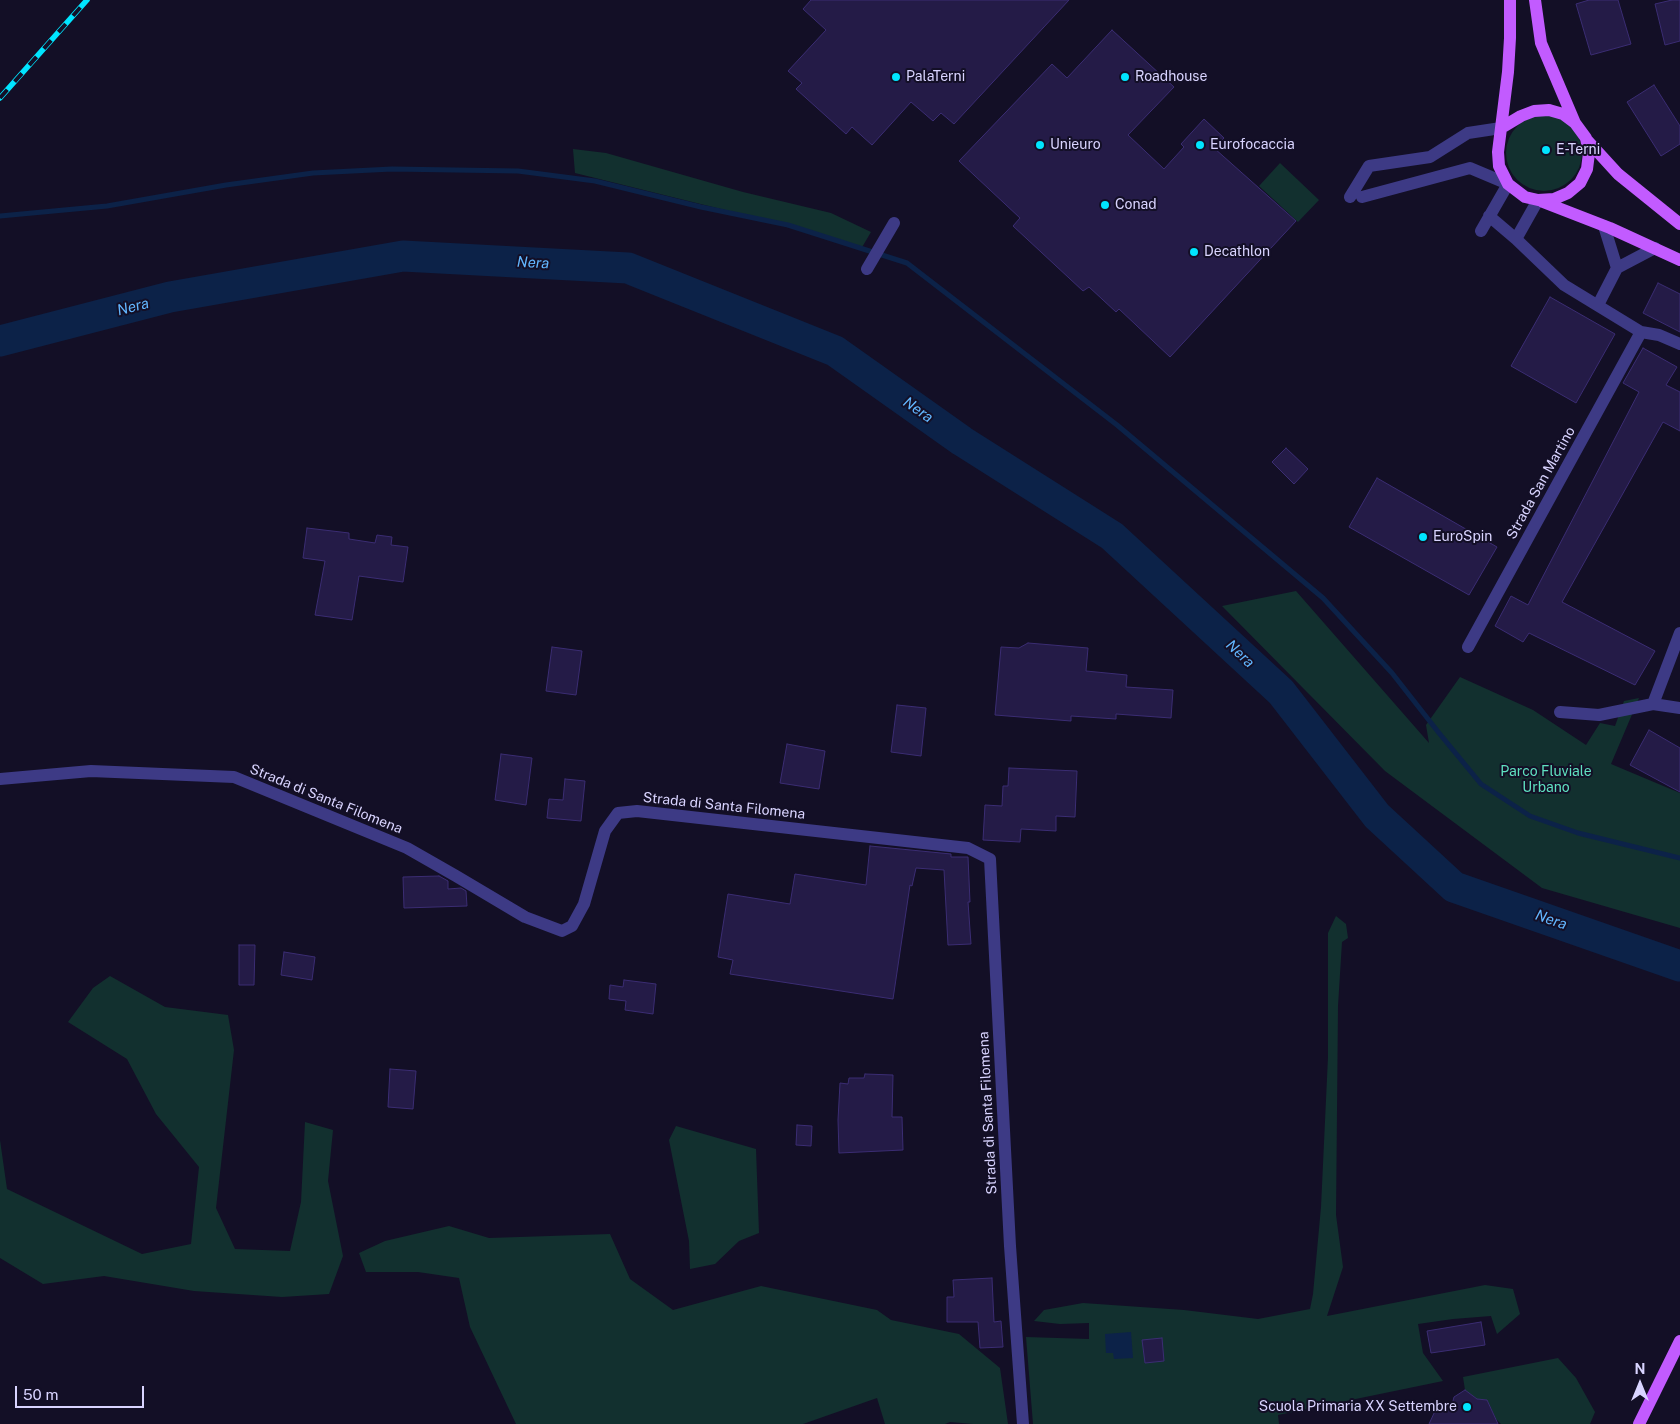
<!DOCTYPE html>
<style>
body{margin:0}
#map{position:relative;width:1680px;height:1424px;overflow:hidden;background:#130f26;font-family:"Public Sans",sans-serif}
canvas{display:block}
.north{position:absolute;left:1615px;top:1359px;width:50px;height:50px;-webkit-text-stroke:4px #130f26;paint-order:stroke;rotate:0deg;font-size:14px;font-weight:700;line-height:20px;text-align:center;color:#d9d4ff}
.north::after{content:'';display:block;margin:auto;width:18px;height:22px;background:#d9d4ff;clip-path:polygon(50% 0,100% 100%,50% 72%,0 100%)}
.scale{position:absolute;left:15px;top:1386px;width:129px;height:22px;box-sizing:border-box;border:2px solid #d9d4ff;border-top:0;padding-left:6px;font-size:15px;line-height:18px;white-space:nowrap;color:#d9d4ff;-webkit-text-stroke:4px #130f26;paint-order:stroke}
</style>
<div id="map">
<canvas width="1680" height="1424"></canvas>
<div class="north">N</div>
<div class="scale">50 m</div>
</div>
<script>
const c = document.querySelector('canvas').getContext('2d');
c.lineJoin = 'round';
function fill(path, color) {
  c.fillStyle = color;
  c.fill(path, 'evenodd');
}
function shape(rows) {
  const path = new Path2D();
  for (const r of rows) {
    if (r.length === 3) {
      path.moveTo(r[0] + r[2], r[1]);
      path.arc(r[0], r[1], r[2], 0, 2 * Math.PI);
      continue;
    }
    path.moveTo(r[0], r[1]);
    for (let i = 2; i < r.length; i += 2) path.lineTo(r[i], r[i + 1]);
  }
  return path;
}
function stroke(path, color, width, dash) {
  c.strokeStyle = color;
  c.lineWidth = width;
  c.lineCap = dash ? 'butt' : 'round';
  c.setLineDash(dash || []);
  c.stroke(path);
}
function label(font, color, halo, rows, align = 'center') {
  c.font = font + ' "Public Sans",sans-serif';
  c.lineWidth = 4;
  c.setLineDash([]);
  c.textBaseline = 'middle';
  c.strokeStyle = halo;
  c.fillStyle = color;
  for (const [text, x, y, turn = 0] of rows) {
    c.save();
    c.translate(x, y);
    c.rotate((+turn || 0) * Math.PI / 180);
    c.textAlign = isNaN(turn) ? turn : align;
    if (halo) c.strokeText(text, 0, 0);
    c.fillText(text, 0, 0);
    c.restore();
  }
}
const green = shape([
 [1544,153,38],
 [573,149,606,153,743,192,831,213,871,232,861,249,753,217,575,173],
 [1280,163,1319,200,1298,222,1259,186],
 [1296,591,1429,743,1426,725,1460,677,1533,710,1586,745,1600,723,1615,726,1624,701,1639,698,1611,764,1680,793,1680,928,1542,888,1385,771,1222,606],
 [1336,916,1346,924,1348,938,1342,942,1338,1006,1336,1215,1343,1267,1327,1316,1485,1285,1513,1289,1520,1314,1497,1334,1491,1316,1453,1319,1418,1324,1423,1353,1443,1381,1278,1415,1279,1424,1033,1424,1026,1337,1089,1339,1089,1323,1060,1324,1034,1321,1044,1310,1083,1303,1184,1310,1258,1319,1310,1309,1313,1294,1321,1207,1328,1057,1328,933],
 [110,976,165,1007,228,1015,234,1050,216,1208,235,1249,290,1251,301,1202,305,1122,333,1130,328,1181,343,1256,329,1294,282,1297,194,1291,104,1276,43,1284,0,1258,0,1140,7,1189,142,1254,191,1244,199,1167,156,1114,127,1059,68,1022,93,988],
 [676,1126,756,1149,759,1233,739,1241,715,1264,690,1269,689,1241,669,1140],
 [449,1226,489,1238,610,1234,630,1279,673,1310,761,1286,877,1310,891,1320,959,1334,1000,1368,1008,1424,973,1424,950,1422,945,1424,885,1424,877,1398,803,1424,516,1424,470,1327,459,1278,418,1272,366,1272,359,1253,385,1241],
 [1558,1358,1576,1378,1595,1412,1590,1424,1501,1424,1496,1419,1487,1400,1477,1399,1465,1390,1463,1377]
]);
const water = shape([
 [1131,1332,1133,1358,1114,1359,1113,1353,1106,1353,1105,1334]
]);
const stream = shape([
 [0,216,107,206,226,185,313,173,392,169,518,171,595,181,701,207,788,225,907,263,1117,425,1323,598,1392,673,1439,733,1481,784,1530,816,1578,833,1680,858]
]);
const river = shape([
 [0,341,170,297,403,256,628,268,835,351,962,441,1112,536,1281,692,1377,816,1454,887,1680,966]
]);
const building = shape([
 [811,0,1069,0,954,124,941,113,933,121,911,102,872,145,852,127,846,134,796,89,802,83,788,71,826,30,803,9,811,0],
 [1589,0,1618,0,1631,44,1591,55,1576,4,1589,0],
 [1672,0,1680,0,1680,41,1665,45,1655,4,1672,0],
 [1112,30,1174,87,1128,135,1164,169,1184,147,1181,144,1204,119,1224,138,1214,148,1296,221,1170,357,1119,309,1116,312,1089,287,1083,291,1013,226,1020,218,959,161,1052,64,1067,78,1112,30],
 [1654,85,1680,126,1680,144,1661,156,1627,102,1654,85],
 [1658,283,1680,294,1680,332,1643,313,1658,283],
 [1550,297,1615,334,1576,403,1511,366,1550,297],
 [1643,348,1677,367,1666,385,1680,392,1680,431,1663,422,1562,602,1655,651,1635,685,1529,633,1523,642,1495,626,1511,596,1528,605,1639,392,1623,383,1643,348],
 [1286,448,1308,469,1294,484,1272,462,1286,448],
 [1377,478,1497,547,1469,595,1349,527,1377,478],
 [307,528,349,533,349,539,375,543,377,535,392,537,391,545,408,547,403,582,359,576,352,620,315,615,325,561,303,558,307,528],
 [1028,643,1088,648,1086,671,1127,675,1126,687,1173,690,1171,718,1116,714,1116,719,1071,716,1071,721,995,715,1001,647,1019,648,1028,643],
 [552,647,582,651,576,695,546,691,552,647],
 [897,705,926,708,921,756,891,752,897,705],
 [1649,730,1680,748,1680,792,1630,765,1649,730],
 [787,744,825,751,819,789,780,783,787,744],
 [501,754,532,758,526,805,495,800,501,754],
 [1009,768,1077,771,1075,817,1056,816,1056,831,1021,829,1020,842,983,840,985,805,1002,806,1003,786,1008,786,1009,768],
 [565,779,585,781,581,821,547,818,549,799,563,800,565,779],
 [870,846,951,854,951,857,968,857,970,902,968,902,971,944,948,945,944,870,916,868,912,886,910,885,893,999,730,974,733,960,718,957,728,894,790,904,795,874,866,885,870,846],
 [439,876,448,881,448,889,461,888,466,891,467,906,404,908,403,877,439,876],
 [239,945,255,945,254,985,239,985,239,945],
 [284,952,315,957,312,980,281,975,284,952],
 [624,980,656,984,653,1014,625,1010,626,1001,609,999,610,985,623,987,624,980],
 [390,1069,416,1071,413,1109,388,1107,390,1069],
 [865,1074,893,1075,892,1117,902,1117,903,1150,839,1153,838,1120,840,1083,848,1084,849,1078,864,1078,865,1074],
 [797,1125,812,1126,811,1146,796,1145,797,1125],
 [992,1278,994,1322,1001,1321,1003,1347,980,1348,978,1322,947,1322,947,1297,954,1297,953,1280,992,1278],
 [1481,1322,1485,1345,1431,1353,1427,1331,1481,1322],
 [1162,1338,1164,1361,1145,1363,1142,1340,1162,1338],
 [1465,1390,1477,1399,1487,1400,1498,1424,1429,1424,1436,1409,1452,1405,1454,1397,1465,1390]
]);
const minor = shape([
 [1350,197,1369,166,1430,157,1468,133,1501,128],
 [1362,197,1470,168,1508,184,1481,231],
 [1538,200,1516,239,1564,285,1641,332],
 [1489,216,1516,239],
 [1604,226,1617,268],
 [867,269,894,223],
 [1598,305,1617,268,1655,248],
 [1468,647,1641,332,1659,335,1680,344],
 [1653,704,1680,633],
 [1560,712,1599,715,1653,704,1680,708],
 [0,779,91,771,234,777,407,848,456,876,525,917,562,931,572,926,584,904,605,831,618,813,637,811,968,848,990,859,1010,1246,1023,1424]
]);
const major = shape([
 [1535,0,1541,43,1575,123],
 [1549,110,1563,114,1575,123,1586,138,1589,153,1587,169,1580,183,1568,193,1554,199,1538,200,1525,197,1508,184,1499,166,1498,152,1501,128,1521,116,1534,111,1549,110],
 [1501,128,1508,72,1510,38,1510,0],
 [1586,139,1618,174,1680,224],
 [1543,202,1610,228,1680,260],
 [1639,1424,1680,1341]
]);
const rail = shape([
 [0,98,87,0]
]);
const markers = [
 [896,77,5,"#00e5ff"],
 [1125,77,5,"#00e5ff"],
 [1040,145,5,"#00e5ff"],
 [1200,145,5,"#00e5ff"],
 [1546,150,5,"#00e5ff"],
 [1105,205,5,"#00e5ff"],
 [1194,252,5,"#00e5ff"],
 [1423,537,5,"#00e5ff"],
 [1467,1407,5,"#00e5ff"]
];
const poiNames = [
 ["PalaTerni",906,77],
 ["Roadhouse",1135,77],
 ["Unieuro",1050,145],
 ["Eurofocaccia",1210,145],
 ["E-Terni",1556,150],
 ["Conad",1115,205],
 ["Decathlon",1204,252],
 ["EuroSpin",1433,537],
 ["Scuola Primaria XX Settembre",1457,1407,"right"]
];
const streetNames = [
 ["Strada San Martino",1541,483,-61],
 ["Strada di Santa Filomena",326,799,22],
 ["Strada di Santa Filomena",724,806,6],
 ["Strada di Santa Filomena",988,1113,-93]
];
const parkNames = [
 ["Parco Fluviale",1546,772],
 ["Urbano",1546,788]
];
const waterNames = [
 ["Nera",533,263,3],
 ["Nera",133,307,-14],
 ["Nera",918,410,35],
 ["Nera",1240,654,43],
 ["Nera",1551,920,19]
];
fill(green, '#12302f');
fill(water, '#0c2248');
stroke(stream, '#0c2248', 5);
stroke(river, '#0c2248', 31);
fill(building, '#241b47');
stroke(building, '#3b2d73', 1);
stroke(minor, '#3d3a85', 12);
stroke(major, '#c25bff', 12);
stroke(rail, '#00e5ff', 5.5);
stroke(rail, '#130f26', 4, [11]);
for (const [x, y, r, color] of markers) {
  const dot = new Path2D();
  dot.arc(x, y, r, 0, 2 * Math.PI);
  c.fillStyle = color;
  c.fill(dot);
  stroke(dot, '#130f26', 2);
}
label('14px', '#d9d4ff', '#130f26', poiNames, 'left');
label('14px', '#d9d4ff', '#130f26', streetNames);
label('14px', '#5fe0c0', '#130f26', parkNames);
label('italic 15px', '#62b6ff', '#130f26', waterNames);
</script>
